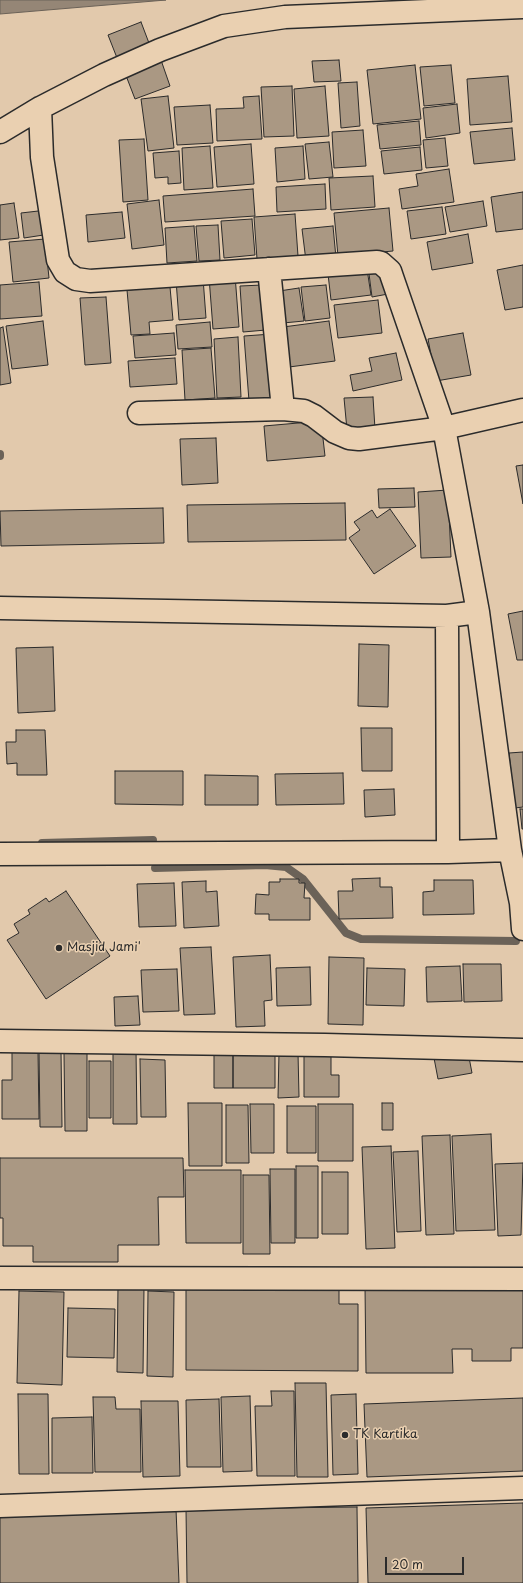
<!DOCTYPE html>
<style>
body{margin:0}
#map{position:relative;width:523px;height:1583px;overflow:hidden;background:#e2c9ac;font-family:"Playpen Sans",sans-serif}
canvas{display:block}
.scale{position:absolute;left:385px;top:1557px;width:79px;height:18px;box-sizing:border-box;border:2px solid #2b2b2b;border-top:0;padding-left:5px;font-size:12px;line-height:14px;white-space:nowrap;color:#2b2b2b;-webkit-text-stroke:3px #ead0b1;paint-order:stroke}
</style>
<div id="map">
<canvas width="523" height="1583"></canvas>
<div class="scale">20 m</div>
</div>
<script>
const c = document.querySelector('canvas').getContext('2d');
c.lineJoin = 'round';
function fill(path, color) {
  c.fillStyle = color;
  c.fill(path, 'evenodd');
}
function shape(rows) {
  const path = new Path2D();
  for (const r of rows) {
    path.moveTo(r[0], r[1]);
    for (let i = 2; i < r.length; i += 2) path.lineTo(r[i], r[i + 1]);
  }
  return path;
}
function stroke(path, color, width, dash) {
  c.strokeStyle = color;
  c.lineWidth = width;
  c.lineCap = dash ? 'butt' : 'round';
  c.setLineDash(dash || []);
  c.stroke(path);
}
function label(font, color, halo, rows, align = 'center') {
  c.font = font + ' "Playpen Sans",sans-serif';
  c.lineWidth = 3;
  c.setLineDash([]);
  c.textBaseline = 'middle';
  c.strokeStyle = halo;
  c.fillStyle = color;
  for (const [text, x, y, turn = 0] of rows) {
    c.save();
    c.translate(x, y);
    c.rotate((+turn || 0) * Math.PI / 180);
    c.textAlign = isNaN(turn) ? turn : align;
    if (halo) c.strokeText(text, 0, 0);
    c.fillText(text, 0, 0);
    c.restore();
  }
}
const water = shape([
 [0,0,166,0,0,14,0,0]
]);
const stream = shape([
 [0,454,0,456],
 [42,843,153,840],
 [155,868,265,865,286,867,303,879,346,933,361,939,516,941]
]);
const building = shape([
 [141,22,152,51,119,63,108,35,141,22],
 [161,60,170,86,135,99,125,73,161,60],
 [339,60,341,81,314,82,312,61,339,60],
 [415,65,421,119,373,124,367,70,415,65],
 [451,65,455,103,424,106,420,67,451,65],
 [508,76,512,122,470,125,467,79,508,76],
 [357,82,360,126,341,128,338,83,357,82],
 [292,86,294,136,264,137,261,87,292,86],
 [325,86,329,136,297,138,294,89,325,86],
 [168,96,174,148,148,151,141,99,168,96],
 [259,96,262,139,217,141,216,109,244,108,243,97,259,96],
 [457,104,460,133,426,138,423,108,457,104],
 [210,105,213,143,177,145,174,107,210,105],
 [419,121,421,145,380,149,377,125,419,121],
 [512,128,515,160,474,164,470,132,512,128],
 [363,130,366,166,334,168,332,132,363,130],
 [445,138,448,166,426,168,423,140,445,138],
 [144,139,148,200,123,202,119,140,144,139],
 [329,142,333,177,309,179,305,144,329,142],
 [251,144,254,184,217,187,214,147,251,144],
 [210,146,213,188,184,190,182,148,210,146],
 [303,146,305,179,277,182,275,148,303,146],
 [420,147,422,170,384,174,381,151,420,147],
 [179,151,181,183,168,184,168,177,155,178,153,153,179,151],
 [449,169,454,202,402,209,399,189,418,186,416,174,449,169],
 [373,176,375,207,331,210,329,178,373,176],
 [325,184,326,209,277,212,276,187,325,184],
 [253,189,255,216,165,222,163,196,253,189],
 [523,192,523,229,496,232,491,197,523,192],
 [159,200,164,245,132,249,127,204,159,200],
 [483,201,487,226,450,232,445,207,483,201],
 [14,203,19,238,0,240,0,205,14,203],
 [442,207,446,234,411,239,407,211,442,207],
 [389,208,393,251,338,256,334,213,389,208],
 [47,210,50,234,24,238,21,213,47,210],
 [122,212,125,238,88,242,86,215,122,212],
 [295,214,298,256,257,259,254,217,295,214],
 [252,219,255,255,224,258,221,221,252,219],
 [218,225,220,260,199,261,196,226,218,225],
 [194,226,197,261,167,263,165,228,194,226],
 [333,226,336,258,306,261,302,229,333,226],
 [468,234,473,263,432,270,427,242,468,234],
 [45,239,49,278,13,282,9,242,45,239],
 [523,265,523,307,505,310,497,270,523,265],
 [368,266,383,267,388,294,372,297,368,266],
 [367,269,371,295,331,300,328,274,367,269],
 [235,275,239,327,213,329,209,277,235,275],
 [203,278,206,318,179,320,176,280,203,278],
 [39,282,42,316,0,319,0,285,39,282],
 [263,285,266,330,243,332,240,286,263,285],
 [326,285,330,318,305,321,301,287,326,285],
 [170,287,173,320,149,322,150,334,131,335,127,290,170,287],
 [299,288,304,321,283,323,279,291,299,288],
 [106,297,111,363,85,365,80,298,106,297],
 [378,300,382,333,338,338,334,305,378,300],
 [43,321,48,365,12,369,6,326,43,321],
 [329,321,335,361,289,367,283,327,329,321],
 [210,322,212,347,178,349,176,325,210,322],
 [3,327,11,383,0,385,0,328,3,327],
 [174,333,176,355,135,358,133,336,174,333],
 [463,333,471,375,436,381,428,339,463,333],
 [272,334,277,399,249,401,244,336,272,334],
 [238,337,241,397,217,398,214,339,238,337],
 [211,348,215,398,185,400,182,350,211,348],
 [396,353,402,380,353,391,350,375,372,371,369,358,396,353],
 [175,358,177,384,130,387,128,361,175,358],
 [373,397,375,429,347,430,344,398,373,397],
 [321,421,325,456,267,461,264,426,321,421],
 [216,438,218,483,182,485,180,439,216,438],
 [523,465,523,504,516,466,523,465],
 [414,488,415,507,379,508,378,489,414,488],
 [448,490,451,557,421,558,418,492,448,490],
 [345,503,346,540,188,542,187,505,345,503],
 [163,508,164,543,1,546,0,511,163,508],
 [390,509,416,546,374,574,349,538,360,530,354,522,372,510,377,518,390,509],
 [523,611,523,660,517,660,508,614,523,611],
 [359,644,389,645,388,707,358,706,359,644],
 [53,647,55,711,18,713,16,648,53,647],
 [361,728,392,728,392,771,362,771,361,728],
 [16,730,45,730,47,775,17,775,17,763,7,764,6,742,16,742,16,730],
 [523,752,523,807,515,808,509,753,523,752],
 [115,771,183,771,183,805,115,804,115,771],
 [343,773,344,804,276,805,275,774,343,773],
 [205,775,258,776,258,805,205,805,205,775],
 [394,789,395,815,365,817,364,790,394,789],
 [520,809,523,809,523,829,522,829,520,809],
 [380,878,380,887,392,887,393,918,339,919,338,891,353,891,352,879,380,878],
 [280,879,299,879,299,883,305,883,304,898,310,898,310,920,269,920,269,914,255,914,256,894,269,895,269,882,280,882,280,879],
 [434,880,473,880,474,914,423,915,423,892,434,891,434,880],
 [206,881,206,892,217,891,219,926,184,928,182,882,206,881],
 [174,883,176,926,139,927,137,884,174,883],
 [66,891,110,956,46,999,7,940,19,933,14,924,30,914,28,910,46,898,49,902,66,891],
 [211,947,215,1014,184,1015,180,948,211,947],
 [270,955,272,1000,264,1001,265,1026,236,1027,233,957,270,955],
 [329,957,364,958,363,1025,328,1024,329,957],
 [463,964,501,964,502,1001,464,1002,463,964],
 [460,966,462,1001,427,1002,426,967,460,966],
 [310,967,311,1005,277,1006,276,968,310,967],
 [367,968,405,969,404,1006,366,1005,367,968],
 [177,969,179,1011,143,1012,141,970,177,969],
 [138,996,140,1025,115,1026,114,997,138,996],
 [113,1050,136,1050,137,1124,113,1124,113,1050],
 [12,1051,38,1051,39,1119,2,1119,2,1080,12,1080,12,1051],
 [39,1051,61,1051,62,1127,40,1127,39,1051],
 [64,1052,87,1052,87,1131,65,1131,64,1052],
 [233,1052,275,1052,275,1088,233,1088,233,1052],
 [304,1052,331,1052,331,1075,339,1075,339,1097,304,1097,304,1052],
 [468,1052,472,1073,438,1079,434,1058,468,1052],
 [279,1053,298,1053,299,1097,278,1098,279,1053],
 [214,1055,233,1055,233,1088,214,1088,214,1055],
 [140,1059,165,1060,166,1117,141,1117,140,1059],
 [89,1061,111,1061,111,1118,89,1118,89,1061],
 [188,1103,222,1103,222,1166,189,1166,188,1103],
 [382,1103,393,1103,393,1130,382,1130,382,1103],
 [250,1104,274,1104,274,1153,251,1153,250,1104],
 [318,1104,353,1104,353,1161,318,1161,318,1104],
 [226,1105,248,1105,249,1163,226,1163,226,1105],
 [287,1106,316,1106,316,1153,287,1153,287,1106],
 [491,1134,495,1230,456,1231,452,1136,491,1134],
 [450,1135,454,1234,426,1235,422,1136,450,1135],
 [391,1146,395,1248,366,1249,362,1147,391,1146],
 [418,1151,421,1231,397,1232,393,1152,418,1151],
 [0,1158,183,1158,184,1197,158,1197,159,1245,118,1245,118,1262,33,1262,33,1246,3,1246,3,1218,0,1218,0,1158],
 [523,1163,521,1235,498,1236,495,1164,523,1163],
 [296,1166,318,1166,318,1238,296,1238,296,1166],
 [270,1169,295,1169,295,1243,271,1243,270,1169],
 [185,1170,241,1170,241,1243,186,1243,185,1170],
 [322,1172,348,1172,348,1234,322,1234,322,1172],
 [243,1175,269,1175,270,1254,243,1254,243,1175],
 [118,1286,144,1287,143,1373,117,1372,118,1286],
 [523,1286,523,1348,511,1348,511,1361,472,1361,472,1349,452,1349,453,1373,366,1373,365,1287,523,1286],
 [186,1289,339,1289,339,1304,358,1304,358,1371,186,1370,186,1289],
 [19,1291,64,1292,62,1385,17,1383,19,1291],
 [148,1291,174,1292,173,1377,147,1376,148,1291],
 [68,1308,115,1309,114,1358,67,1357,68,1308],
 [295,1383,326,1383,328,1477,297,1477,295,1383],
 [271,1391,294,1391,295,1476,257,1476,255,1406,272,1406,271,1391],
 [18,1394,48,1394,49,1474,19,1474,18,1394],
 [356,1394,358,1474,333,1475,331,1395,356,1394],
 [250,1396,252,1471,223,1472,221,1397,250,1396],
 [93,1397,115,1397,116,1409,140,1409,141,1472,95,1472,93,1397],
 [523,1398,523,1471,367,1477,364,1404,523,1398],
 [219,1399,221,1467,187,1467,186,1400,219,1399],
 [141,1401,178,1401,180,1476,143,1477,141,1401],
 [92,1417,93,1473,52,1473,52,1418,92,1417],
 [523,1503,523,1583,368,1583,366,1508,523,1503],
 [357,1507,358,1583,187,1583,186,1509,357,1507],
 [176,1509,179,1583,0,1583,0,1514,176,1509]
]);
const street = shape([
 [40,108,42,157,58,260,65,272,76,279,90,281,377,262,381,263,390,271,392,277,444,428,359,439,349,438,335,432,314,416,304,411,283,409,139,413],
 [0,132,40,108,104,75,160,50,224,26,285,17,523,7],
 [269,269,283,409],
 [523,410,444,428,478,612,510,850,521,903,523,929],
 [0,608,447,616,478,612],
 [447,616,448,852],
 [0,854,448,852,510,850],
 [0,1041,325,1045,523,1050],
 [0,1278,523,1279],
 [0,1506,523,1488]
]);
const markers = [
 [59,948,4,"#2b2b2b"],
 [345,1435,4,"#2b2b2b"]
];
const poiNames = [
 ["Masjid Jami'",67,948],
 ["TK Kartika",353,1435]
];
fill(water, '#958676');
stroke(water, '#6b6258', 1);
stroke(stream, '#6b6258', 8);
fill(building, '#aa9883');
stroke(building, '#2b2b2b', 1);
stroke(street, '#2b2b2b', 25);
stroke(street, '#ead0b1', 22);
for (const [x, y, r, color] of markers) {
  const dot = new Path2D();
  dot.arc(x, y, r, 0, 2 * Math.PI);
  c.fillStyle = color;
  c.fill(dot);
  stroke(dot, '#ead0b1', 1.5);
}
label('12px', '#2b2b2b', '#ead0b1', poiNames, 'left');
</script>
